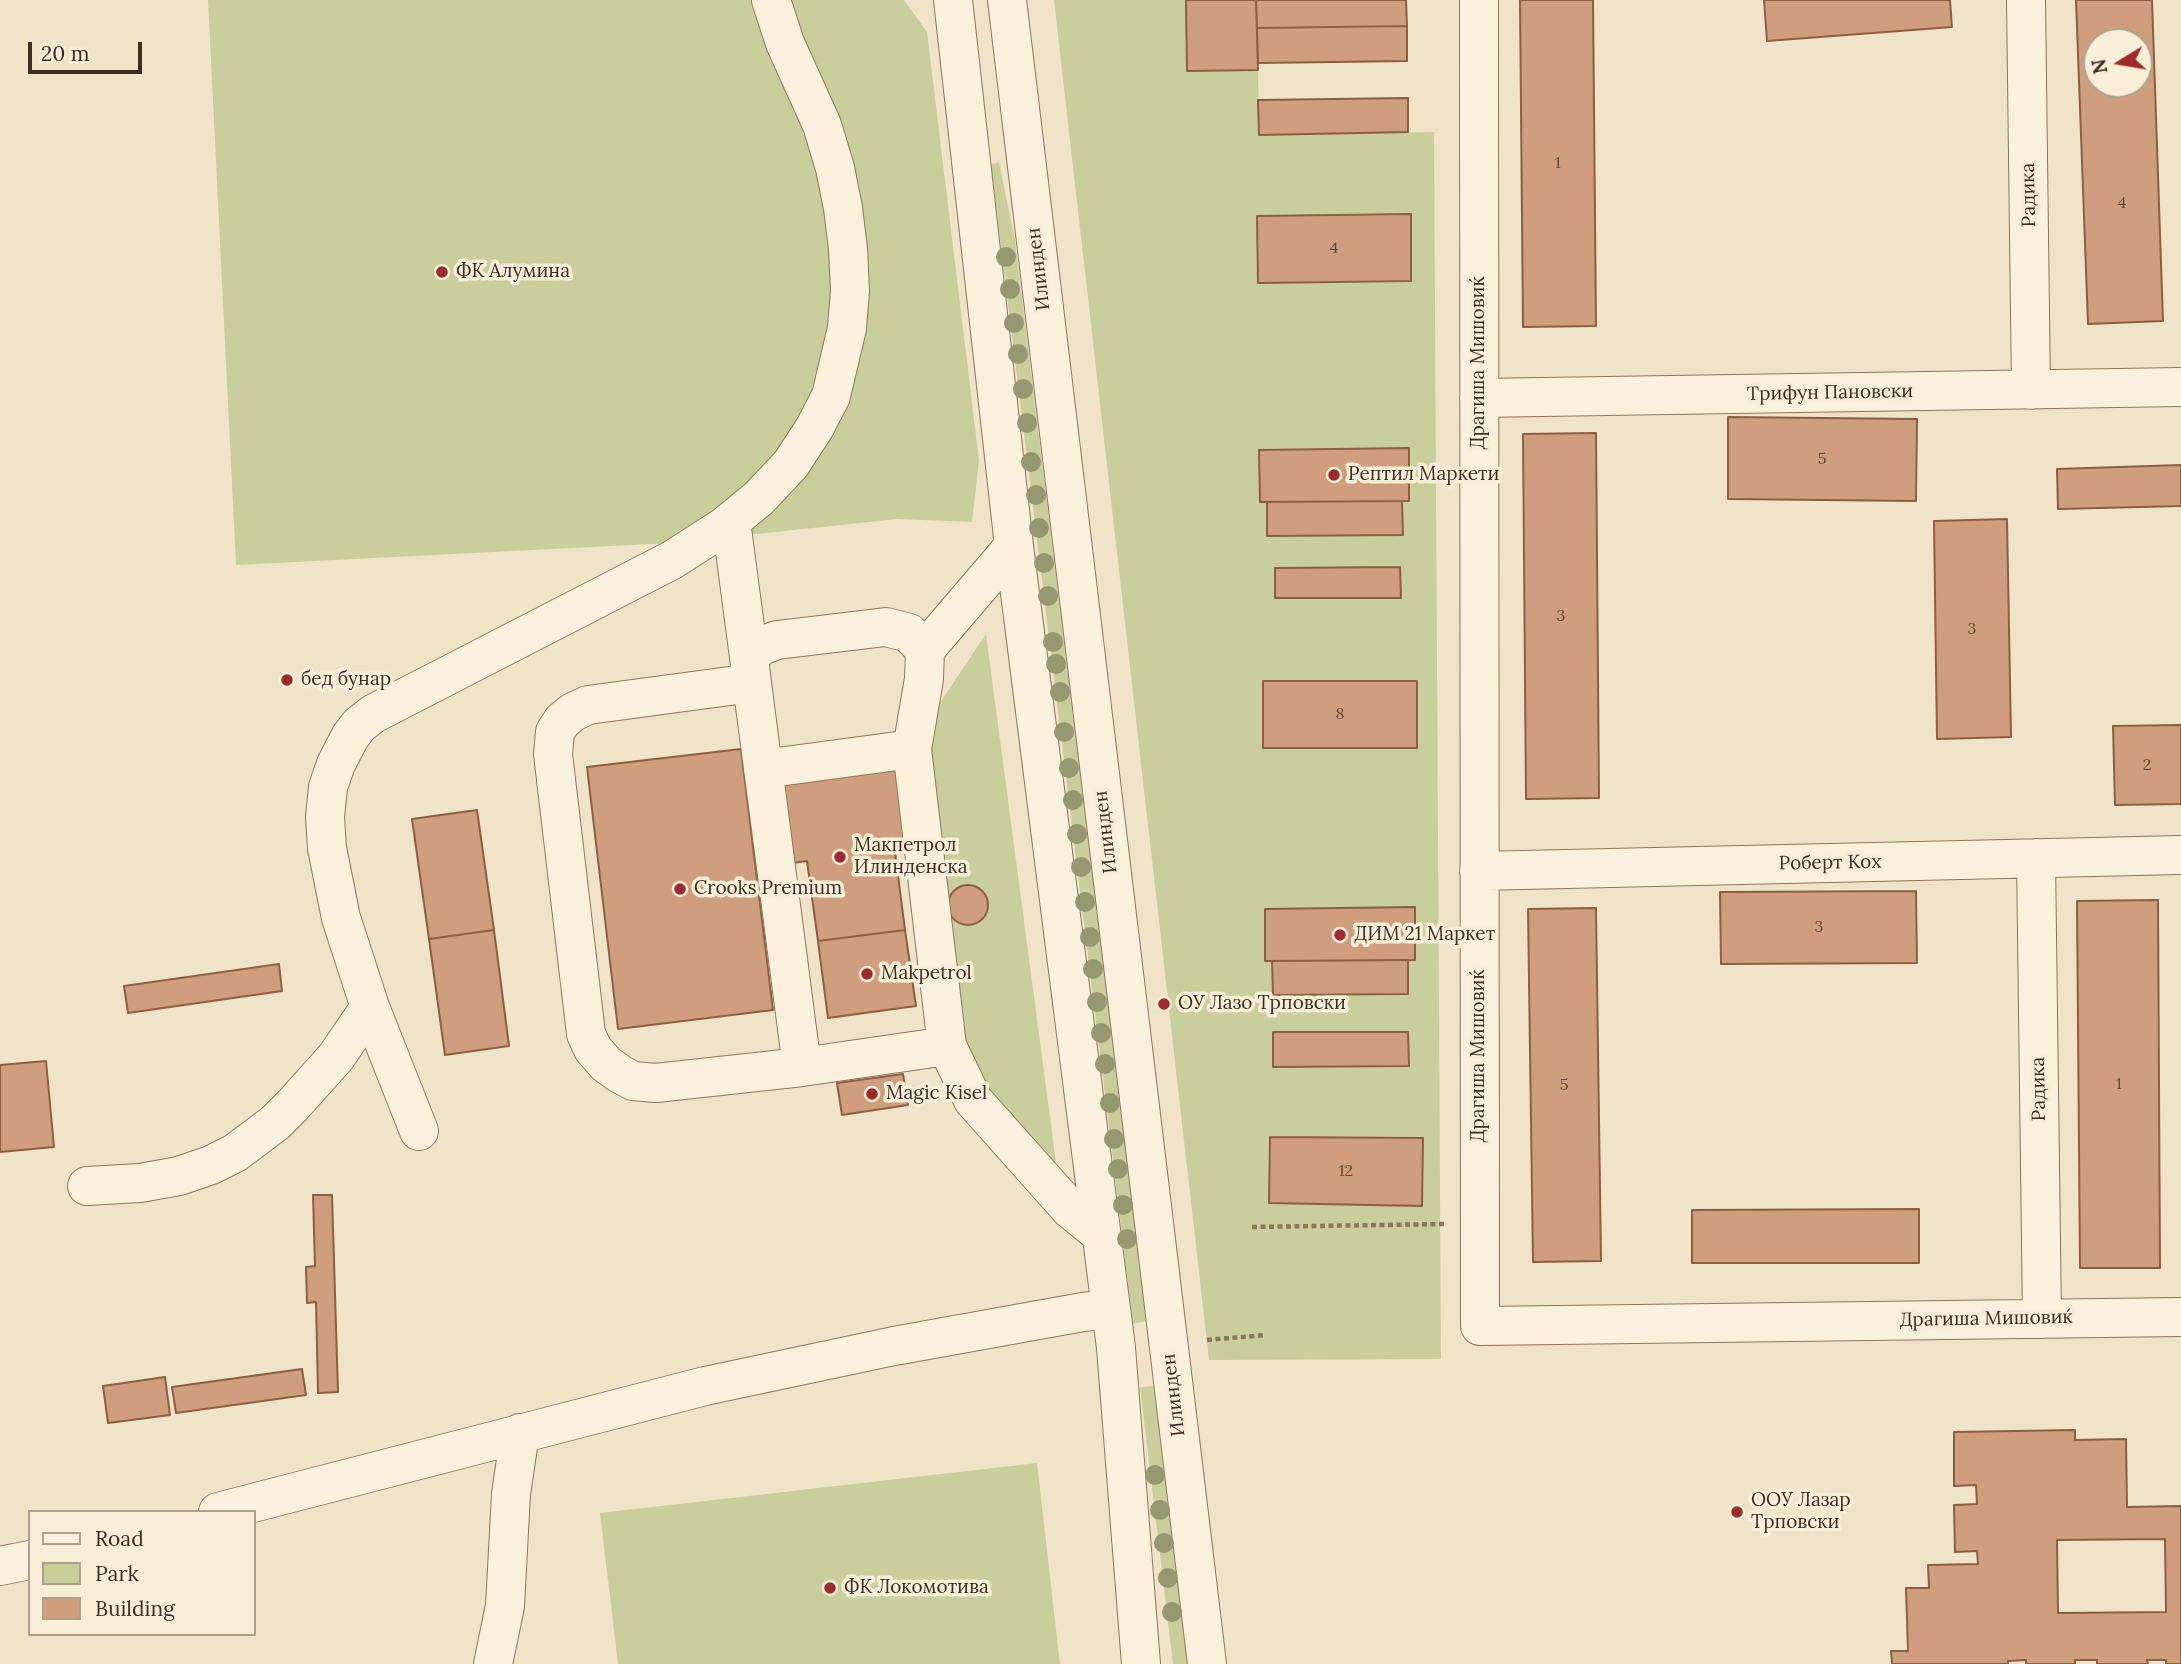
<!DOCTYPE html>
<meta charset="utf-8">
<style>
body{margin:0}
#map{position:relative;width:2181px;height:1664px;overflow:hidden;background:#f0e4c8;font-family:Lora,serif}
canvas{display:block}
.legend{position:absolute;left:28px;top:1510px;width:228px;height:126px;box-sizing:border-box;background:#f7eed8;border:2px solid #ada18e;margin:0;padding:9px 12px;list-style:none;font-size:21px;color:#3d2e20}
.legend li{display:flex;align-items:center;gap:14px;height:35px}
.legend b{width:35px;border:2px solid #ada18e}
.north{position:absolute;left:2083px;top:28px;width:70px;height:70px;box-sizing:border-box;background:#f7eed8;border:2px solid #ada18e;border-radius:50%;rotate:259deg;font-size:19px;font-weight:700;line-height:28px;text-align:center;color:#3d2e20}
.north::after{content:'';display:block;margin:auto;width:24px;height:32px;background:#9e2a2b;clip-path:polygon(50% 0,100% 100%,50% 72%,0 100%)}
.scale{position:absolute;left:28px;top:42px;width:114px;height:32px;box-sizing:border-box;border:4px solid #3d2e20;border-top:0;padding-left:9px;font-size:21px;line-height:24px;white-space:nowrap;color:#3d2e20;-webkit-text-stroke:5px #f7eed8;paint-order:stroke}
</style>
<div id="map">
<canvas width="2181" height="1664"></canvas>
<ul class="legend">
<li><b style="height:9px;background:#faf1dc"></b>Road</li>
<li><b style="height:19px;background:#c9cf9b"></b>Park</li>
<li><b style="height:19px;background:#cf9f7d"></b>Building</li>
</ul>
<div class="north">N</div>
<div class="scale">20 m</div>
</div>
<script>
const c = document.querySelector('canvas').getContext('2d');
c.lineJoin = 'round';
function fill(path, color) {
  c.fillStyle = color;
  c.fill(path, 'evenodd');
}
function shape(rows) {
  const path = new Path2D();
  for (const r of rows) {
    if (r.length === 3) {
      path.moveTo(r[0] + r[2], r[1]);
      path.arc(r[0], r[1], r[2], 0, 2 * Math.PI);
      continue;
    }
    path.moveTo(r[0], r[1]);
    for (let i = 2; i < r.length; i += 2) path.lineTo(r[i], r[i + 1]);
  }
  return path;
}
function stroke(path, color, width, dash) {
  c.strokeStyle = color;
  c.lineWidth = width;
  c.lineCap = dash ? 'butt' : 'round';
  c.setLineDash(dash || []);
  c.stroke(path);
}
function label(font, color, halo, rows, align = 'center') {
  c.font = font + ' Lora,serif';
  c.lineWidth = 7;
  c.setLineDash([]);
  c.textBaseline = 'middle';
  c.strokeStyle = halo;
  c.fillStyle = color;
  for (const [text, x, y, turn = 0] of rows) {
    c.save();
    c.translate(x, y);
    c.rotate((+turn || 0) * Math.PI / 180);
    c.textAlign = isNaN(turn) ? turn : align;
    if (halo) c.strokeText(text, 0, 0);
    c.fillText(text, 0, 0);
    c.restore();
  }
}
const green = shape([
 [208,0,904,0,927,32,979,460,972,522,897,519,672,543,236,565],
 [1054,0,1186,0,1187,70,1258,70,1259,135,1434,132,1441,1359,1209,1360],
 [999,162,1015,241,1147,1321,1133,1324,991,164],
 [986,634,1057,1170,989,1106,957,1031,922,739,933,713],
 [1156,1386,1189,1664,1173,1664,1140,1387],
 [1037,1463,1060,1664,618,1664,600,1513]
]);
const building = shape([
 [1186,0,1256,0,1258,70,1187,71,1186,0],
 [1256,0,1406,0,1407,26,1257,28,1256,0],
 [1520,0,1593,0,1596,326,1523,327,1520,0],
 [1764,0,1950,0,1952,27,1767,41,1764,0],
 [2076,0,2152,0,2163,321,2088,324,2076,0],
 [2097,42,2139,42,2139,84,2097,84,2097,42],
 [1407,26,1407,61,1258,63,1257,28,1407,26],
 [1408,98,1408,132,1259,135,1258,100,1408,98],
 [1411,214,1411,281,1258,283,1257,216,1411,214],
 [1728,417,1917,419,1916,501,1728,499,1728,417],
 [1596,433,1599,798,1526,799,1523,434,1596,433],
 [1409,448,1409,501,1260,502,1259,450,1409,448],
 [2181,465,2181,506,2058,509,2057,469,2181,465],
 [1402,501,1403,535,1267,536,1267,502,1402,501],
 [2007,519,2011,737,1937,739,1934,521,2007,519],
 [1400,567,1401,598,1275,598,1275,568,1400,567],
 [1263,681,1417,681,1417,748,1263,748,1263,681],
 [2181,725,2181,804,2115,805,2113,726,2181,725],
 [741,749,773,1010,618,1029,587,767,741,749],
 [911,767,922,849,895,852,905,930,818,941,807,861,786,864,775,786,911,767],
 [477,810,494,930,429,939,412,819,477,810],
 [968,905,20],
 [1916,891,1917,963,1721,964,1720,892,1916,891],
 [2158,900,2160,1268,2080,1268,2077,901,2158,900],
 [1415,907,1415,960,1265,961,1265,909,1415,907],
 [1596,908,1601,1261,1533,1262,1528,909,1596,908],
 [494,930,509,1046,445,1055,429,939,494,930],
 [905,930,916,1006,828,1018,818,941,905,930],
 [1408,960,1408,994,1273,995,1272,961,1408,960],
 [279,964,282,991,128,1013,124,986,279,964],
 [1273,1032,1408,1032,1409,1066,1273,1067,1273,1032],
 [46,1061,54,1147,0,1152,0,1065,46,1061],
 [903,1074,908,1105,842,1115,837,1083,903,1074],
 [1270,1137,1423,1138,1422,1206,1269,1203,1270,1137],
 [313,1195,332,1195,338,1392,318,1393,316,1302,307,1303,306,1267,315,1266,313,1195],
 [1919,1209,1919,1263,1692,1263,1692,1210,1919,1209],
 [302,1369,306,1395,176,1413,172,1387,302,1369],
 [165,1377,170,1415,108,1423,103,1386,165,1377],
 [2075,1430,2075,1440,2126,1439,2127,1507,2181,1506,2181,1664,2166,1664,2166,1660,2147,1660,2148,1664,2097,1664,2097,1660,2075,1660,2075,1664,2026,1664,2026,1660,2008,1661,2008,1664,1892,1664,1891,1651,1908,1651,1906,1588,1929,1588,1928,1565,1978,1564,1977,1551,1955,1552,1954,1505,1977,1504,1976,1485,1954,1486,1954,1432,2075,1430],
 [2165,1539,2166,1612,2058,1613,2057,1540,2165,1539]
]);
const path = shape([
 [1252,1227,1444,1224],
 [1207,1340,1266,1335]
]);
const minor = shape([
 [953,0,1014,546,1116,1348,1141,1664],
 [1007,0,1207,1664],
 [1479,0,1480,1326,2181,1317],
 [2026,0,2031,390],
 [1479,398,2181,387],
 [731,521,749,657],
 [1014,546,925,650,924,679,912,749,947,1046,973,1100,1070,1209,1102,1235],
 [925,650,909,633,886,627,777,640,761,646,749,657,752,683,588,705,573,712,562,721,555,732,553,754,586,1034,593,1049,606,1064,620,1074,633,1081,656,1083,802,1067,947,1046],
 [752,683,802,1067],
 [763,769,912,749],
 [2036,858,2042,1319],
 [1479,871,2181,855],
 [419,1131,370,1007,341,918,327,848,325,817,328,787,336,764,350,737,359,725,373,714,672,560,725,526,759,498,791,464,815,427,831,396,847,328,850,291,848,249,843,208,835,168,822,125,785,43,771,0],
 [87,1186,140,1183,179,1176,211,1165,235,1153,275,1123,293,1105,336,1057,370,1007],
 [218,1512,705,1386,894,1346,1083,1312,1111,1309],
 [0,1566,30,1560],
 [493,1664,505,1606,511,1494,520,1433]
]);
const trees = [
 [1006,257],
 [1010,289],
 [1014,323],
 [1018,354],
 [1023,389],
 [1027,423],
 [1031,462],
 [1036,495],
 [1039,528],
 [1044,563],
 [1048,596],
 [1053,642],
 [1056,664],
 [1060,692],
 [1064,732],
 [1069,768],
 [1073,800],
 [1077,834],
 [1081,867],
 [1085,902],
 [1090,937],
 [1093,969],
 [1097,1002],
 [1101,1033],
 [1105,1064],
 [1110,1103],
 [1114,1139],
 [1118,1169],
 [1123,1205],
 [1127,1239],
 [1155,1475],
 [1160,1510],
 [1164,1543],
 [1168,1578],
 [1172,1612]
];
const markers = [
 [442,272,7,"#9e2a2b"],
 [1334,475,7,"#9e2a2b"],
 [287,680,7,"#9e2a2b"],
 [840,857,7,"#9e2a2b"],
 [680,889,7,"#9e2a2b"],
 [1340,935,7,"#9e2a2b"],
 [867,974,7,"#9e2a2b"],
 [1164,1004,7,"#9e2a2b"],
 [872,1094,7,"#9e2a2b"],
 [1737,1512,7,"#9e2a2b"],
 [830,1588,7,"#9e2a2b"]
];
const numberNames = [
 ["1",1558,163],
 ["4",2122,203],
 ["4",1334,248],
 ["5",1822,459],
 ["3",1561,616],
 ["3",1972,629],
 ["8",1340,714],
 ["2",2147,765],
 ["3",1819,927],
 ["1",2119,1084],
 ["5",1564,1085],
 ["12",1346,1171]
];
const streetNames = [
 ["Радика",2029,195,-91],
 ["Илинден",1039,269,-97],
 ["Драгиша Мишовиќ",1479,363,-90],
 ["Трифун Пановски",1830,393,-1],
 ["Илинден",1106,832,-97],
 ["Роберт Кох",1830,863,-1],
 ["Драгиша Мишовиќ",1479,1056,-90],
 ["Радика",2039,1089,-91],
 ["Драгиша Мишовиќ",1986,1319,-1],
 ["Илинден",1174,1395,-97]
];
const poiNames = [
 ["ФК Алумина",456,272],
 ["Рептил Маркети",1348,475],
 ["бед бунар",301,680],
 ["Макпетрол",854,846],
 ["Илинденска",854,868],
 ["Crooks Premium",694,889],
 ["ДИМ 21 Маркет",1354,935],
 ["Makpetrol",881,974],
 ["ОУ Лазо Трповски",1178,1004],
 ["Magic Kisel",886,1094],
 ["ООУ Лазар",1751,1501],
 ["Трповски",1751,1523],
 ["ФК Локомотива",844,1588]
];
fill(green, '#c9cf9b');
fill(building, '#cf9f7d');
stroke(building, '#8d5f41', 2);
stroke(minor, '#8d765c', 40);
stroke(path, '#8d765c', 4.5, [5, 3.5]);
stroke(minor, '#faf1dc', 38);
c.fillStyle = '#96986f';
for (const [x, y] of trees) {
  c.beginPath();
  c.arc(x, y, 10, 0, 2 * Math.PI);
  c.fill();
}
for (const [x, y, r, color] of markers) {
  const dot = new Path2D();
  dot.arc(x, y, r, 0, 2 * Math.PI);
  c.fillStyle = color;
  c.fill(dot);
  stroke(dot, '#f7eed8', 2.5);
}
label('16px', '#624a37', null, numberNames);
label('19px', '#3d2e20', '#f7eed8', streetNames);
label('19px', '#3d2e20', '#f7eed8', poiNames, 'left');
</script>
